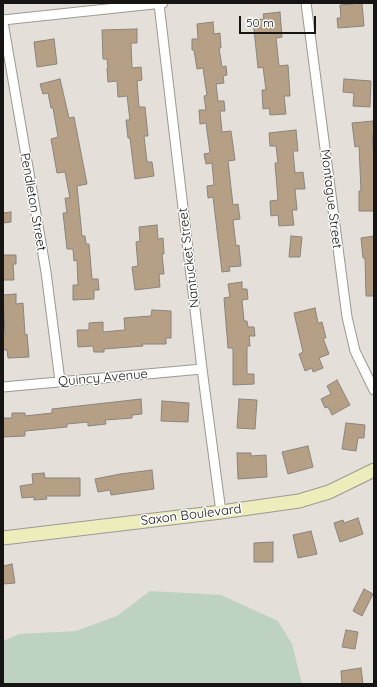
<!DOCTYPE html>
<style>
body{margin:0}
#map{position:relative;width:377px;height:687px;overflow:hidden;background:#e4dfd8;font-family:Quicksand,sans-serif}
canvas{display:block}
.frame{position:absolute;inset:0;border:4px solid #171513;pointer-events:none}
.scale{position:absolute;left:239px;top:16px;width:77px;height:18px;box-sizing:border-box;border:2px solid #171513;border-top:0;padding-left:5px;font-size:12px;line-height:14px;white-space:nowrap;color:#171513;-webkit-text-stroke:3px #fff;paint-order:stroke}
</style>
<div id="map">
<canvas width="377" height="687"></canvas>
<div class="frame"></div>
<div class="scale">50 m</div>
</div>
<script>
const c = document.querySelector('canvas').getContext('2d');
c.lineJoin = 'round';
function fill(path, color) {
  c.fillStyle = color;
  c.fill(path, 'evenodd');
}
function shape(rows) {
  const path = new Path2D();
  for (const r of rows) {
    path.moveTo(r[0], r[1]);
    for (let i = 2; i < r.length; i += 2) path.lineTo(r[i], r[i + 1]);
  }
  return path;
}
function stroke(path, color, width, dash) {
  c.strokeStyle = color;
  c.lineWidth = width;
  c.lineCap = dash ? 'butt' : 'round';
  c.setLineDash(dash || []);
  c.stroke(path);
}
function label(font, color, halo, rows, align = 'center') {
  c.font = font + ' Quicksand,sans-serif';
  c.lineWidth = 3;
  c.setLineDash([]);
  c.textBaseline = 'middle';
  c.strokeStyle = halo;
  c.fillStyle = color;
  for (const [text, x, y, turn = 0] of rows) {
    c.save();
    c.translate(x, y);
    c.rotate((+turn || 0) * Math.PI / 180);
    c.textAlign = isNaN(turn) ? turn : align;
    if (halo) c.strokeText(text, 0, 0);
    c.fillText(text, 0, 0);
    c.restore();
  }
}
const green = shape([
 [150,591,221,595,278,621,292,644,302,684,3,684,3,641,19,634,76,631,117,616]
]);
const building = shape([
 [362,3,364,26,338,28,337,18,341,18,340,5,362,3],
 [280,12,282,37,276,38,279,66,288,65,290,96,284,96,286,114,270,115,269,108,263,109,262,90,266,90,263,67,258,68,253,20,264,19,263,14,280,12],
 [213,22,214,34,220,33,221,48,219,48,222,67,226,66,227,75,223,76,224,83,216,84,218,101,224,101,225,111,220,111,222,132,231,131,235,160,228,161,233,205,238,204,240,219,233,220,236,246,239,245,241,266,229,267,230,271,222,272,213,197,208,198,207,186,214,185,212,163,206,164,204,154,210,153,206,123,200,124,199,110,206,110,204,96,207,95,203,68,197,69,194,50,192,50,192,39,198,39,197,24,213,22],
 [137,29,137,43,131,43,132,68,141,67,142,80,137,81,139,107,145,107,148,136,144,136,147,162,152,162,154,176,135,179,130,138,128,138,126,120,130,120,127,96,118,97,117,81,108,82,107,68,108,68,107,59,103,59,102,30,137,29],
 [54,39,57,64,37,67,34,42,54,39],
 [60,79,69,118,74,117,87,184,77,186,82,236,85,236,86,244,89,244,92,279,98,279,99,290,94,290,94,299,73,300,73,285,78,285,77,260,74,261,73,249,67,249,63,213,67,213,65,198,70,198,65,172,57,173,51,139,58,137,53,108,51,108,48,93,43,94,40,84,60,79],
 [344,79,371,81,370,107,353,106,354,93,343,92,344,79],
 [373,121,374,135,372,135,374,157,374,211,359,211,359,191,361,191,359,146,355,147,352,123,373,121],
 [296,130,298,151,293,151,295,173,303,172,305,189,295,189,297,210,292,210,294,225,279,226,278,215,271,216,270,201,278,200,275,163,278,163,276,146,270,146,269,133,296,130],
 [11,212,11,222,3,223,3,213,11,212],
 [157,225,158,239,163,238,164,254,162,254,164,274,159,274,160,287,135,290,132,267,138,266,136,242,140,241,139,227,157,225],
 [291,236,302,237,300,257,289,257,291,236],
 [374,236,374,296,366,296,365,258,363,258,361,238,374,236],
 [3,255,16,255,16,264,13,264,14,280,3,280,3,255],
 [242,282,242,289,247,289,248,299,242,300,244,321,247,321,248,327,254,327,255,336,249,336,250,346,247,346,247,374,254,374,254,384,233,385,233,348,228,348,224,298,230,297,228,284,242,282],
 [16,294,16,304,23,303,25,335,27,334,29,357,8,358,7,350,3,350,3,337,5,336,3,295,16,294],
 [315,308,318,323,322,322,326,338,323,338,329,354,319,358,323,368,313,372,312,368,305,371,299,354,303,352,294,313,315,308],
 [152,310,171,311,171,338,166,338,166,344,142,344,143,346,104,349,104,352,94,352,93,346,78,347,77,330,89,330,89,323,103,322,103,332,125,330,124,318,151,316,152,310],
 [337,380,350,405,332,415,328,407,325,408,321,399,331,394,327,386,337,380],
 [141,399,142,414,132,415,132,418,105,420,106,424,88,426,88,422,67,424,67,427,25,431,25,436,3,437,3,418,12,418,12,413,25,413,25,416,52,413,52,409,141,399],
 [239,399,257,400,255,429,237,428,239,399],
 [162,401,189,403,188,422,161,421,162,401],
 [346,423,365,425,364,438,358,438,356,451,342,449,346,423],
 [308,446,313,467,288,474,282,452,308,446],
 [237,453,251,453,251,456,266,455,267,477,238,479,237,453],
 [152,470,154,489,111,495,110,490,98,492,95,479,120,474,152,470],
 [44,473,45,478,80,478,80,496,46,496,47,499,34,500,34,497,22,498,20,486,33,484,32,474,44,473],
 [358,518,363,534,340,542,334,523,343,520,344,523,358,518],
 [311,531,317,554,298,558,293,535,311,531],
 [273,542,273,562,254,562,254,543,273,542],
 [12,564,15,583,3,584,3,566,12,564],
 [364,589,373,594,362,616,353,611,364,589],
 [346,630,358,632,355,649,342,647,346,630],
 [361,668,363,684,342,684,341,671,361,668]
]);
const street = shape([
 [306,3,347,317,355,351,374,390],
 [159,4,202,369,221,512],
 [3,20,163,3],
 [3,22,46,272,60,381],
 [3,387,202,369]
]);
const secondary = shape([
 [3,538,221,512,299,501,329,492,374,470]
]);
const streetNames = [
 ["Montague Street",331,199,83],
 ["Pendleton Street",33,202,80],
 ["Nantucket Street",189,258,-97],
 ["Quincy Avenue",103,378,-5],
 ["Saxon Boulevard",191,515,-7]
];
fill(green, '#bed2c1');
fill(building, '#b5a085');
stroke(building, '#89847e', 1);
stroke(street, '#9e9993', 11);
stroke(secondary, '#9e9993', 15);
stroke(street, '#fff', 9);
stroke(secondary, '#ecedbb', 13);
label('13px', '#171513', '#fff', streetNames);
</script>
